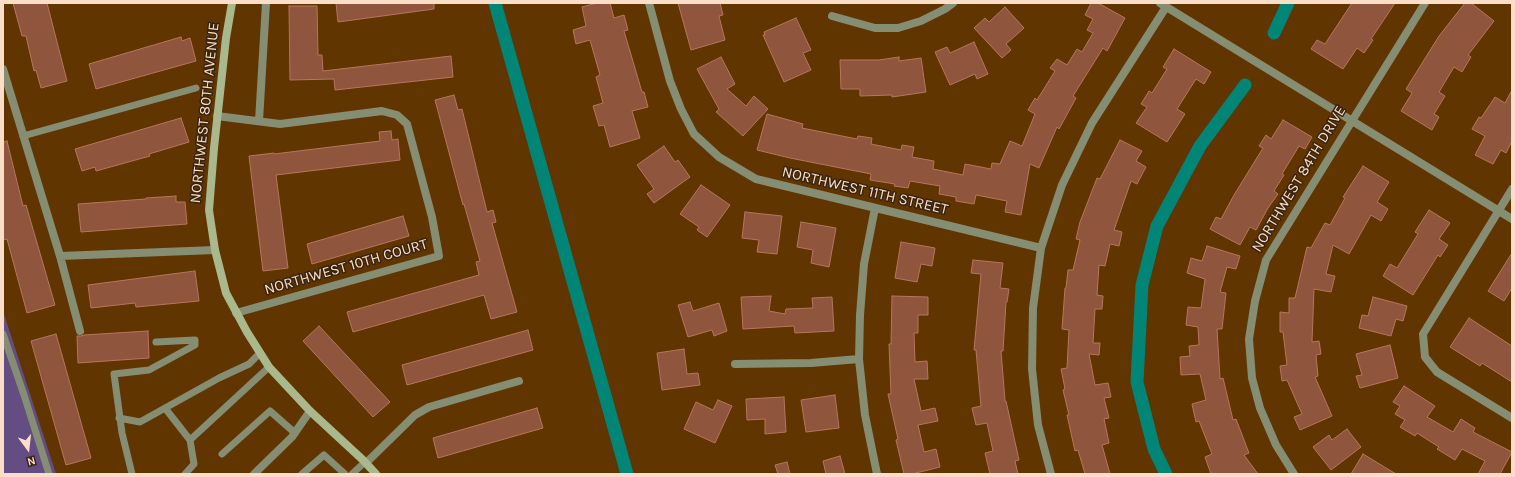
<!DOCTYPE html>
<style>
body{margin:0}
#map{position:relative;width:1515px;height:477px;overflow:hidden;background:#613500;font-family:Karla,sans-serif}
canvas{display:block}
.frame{position:absolute;inset:0;border:4px solid #fadec7;pointer-events:none}
.north{position:absolute;left:8px;top:429px;width:40px;height:40px;-webkit-text-stroke:3px #372310;paint-order:stroke;rotate:165deg;font-size:11px;font-weight:700;line-height:16px;text-align:center;color:#fadec7}
.north::after{content:'';display:block;margin:auto;width:14px;height:18px;background:#fadec7;clip-path:polygon(50% 0,100% 100%,50% 72%,0 100%)}
</style>
<div id="map">
<canvas width="1515" height="477"></canvas>
<div class="frame"></div>
<div class="north">N</div>
</div>
<script>
const c = document.querySelector('canvas').getContext('2d');
c.lineJoin = 'round';
function fill(path, color) {
  c.fillStyle = color;
  c.fill(path, 'evenodd');
}
function shape(rows) {
  const path = new Path2D();
  for (const r of rows) {
    path.moveTo(r[0], r[1]);
    for (let i = 2; i < r.length; i += 2) path.lineTo(r[i], r[i + 1]);
  }
  return path;
}
function stroke(path, color, width, dash) {
  c.strokeStyle = color;
  c.lineWidth = width;
  c.lineCap = dash ? 'butt' : 'round';
  c.setLineDash(dash || []);
  c.stroke(path);
}
function label(font, color, halo, rows, align = 'center') {
  c.font = font + ' Karla,sans-serif';
  c.lineWidth = 3;
  c.setLineDash([]);
  c.textBaseline = 'middle';
  c.strokeStyle = halo;
  c.fillStyle = color;
  for (const [text, x, y, turn = 0] of rows) {
    c.save();
    c.translate(x, y);
    c.rotate((+turn || 0) * Math.PI / 180);
    c.textAlign = isNaN(turn) ? turn : align;
    if (halo) c.strokeText(text, 0, 0);
    c.fillText(text, 0, 0);
    c.restore();
  }
}
const green = shape([
 [3,311,56,474,3,474]
]);
const canal = shape([
 [495,3,627,474],
 [1274,33,1288,3],
 [1166,474,1154,449,1137,382,1142,285,1157,226,1200,146,1245,85]
]);
const building = shape([
 [13,3,47,3,67,81,41,88,36,70,34,71,26,36,22,36,13,3],
 [336,3,434,3,434,9,338,22,336,3],
 [597,3,610,3,614,18,624,15,628,30,624,31,642,92,644,92,648,107,632,111,640,138,610,147,604,125,599,126,593,106,603,103,596,77,600,75,590,40,576,44,573,30,586,26,582,7,597,3],
 [678,3,720,3,723,15,719,16,725,40,691,50,678,3],
 [1091,3,1098,3,1125,18,1107,51,1103,48,1073,96,1076,98,1059,129,1057,127,1039,168,1030,164,1021,215,1005,212,1007,201,976,195,974,204,956,201,956,197,939,194,940,186,910,181,908,188,894,186,895,184,870,180,871,174,790,158,757,150,767,114,803,124,802,128,857,139,858,136,872,138,871,144,901,150,902,145,914,147,912,157,934,161,933,169,963,175,965,164,991,169,992,163,1000,164,1010,141,1022,146,1035,114,1028,110,1035,98,1037,100,1055,71,1050,68,1057,59,1067,65,1077,49,1082,52,1093,33,1087,30,1093,19,1085,15,1091,3],
 [1352,3,1395,3,1371,39,1373,40,1364,53,1357,48,1343,69,1311,49,1317,40,1325,44,1352,3],
 [1465,3,1471,3,1494,21,1468,55,1471,57,1462,72,1454,67,1439,92,1445,96,1434,114,1439,117,1432,130,1401,111,1412,93,1406,89,1439,36,1465,3],
 [289,6,317,6,318,55,322,55,323,71,451,56,453,77,335,90,334,79,290,80,289,6],
 [1005,7,1024,28,1006,44,1011,50,1002,58,974,28,985,18,989,22,1005,7],
 [796,18,811,50,803,53,811,70,784,82,763,35,765,35,764,32,796,18],
 [181,37,182,41,190,38,196,61,96,89,89,64,181,37],
 [974,42,988,74,977,79,975,74,950,85,935,52,947,47,950,53,974,42],
 [1174,49,1211,72,1204,84,1196,79,1177,109,1185,114,1167,142,1136,123,1147,107,1141,104,1149,91,1152,93,1167,69,1163,67,1174,49],
 [721,57,735,84,727,89,746,106,754,96,768,109,743,136,716,112,719,109,697,69,721,57],
 [899,57,899,61,921,58,926,92,892,97,892,95,860,96,860,89,841,89,840,60,879,60,899,57],
 [1512,90,1512,141,1506,153,1501,150,1493,164,1475,155,1485,136,1472,129,1479,117,1481,118,1495,97,1505,103,1512,90],
 [454,95,458,110,462,109,487,212,493,210,496,222,492,223,517,312,491,319,484,295,353,332,347,312,479,275,476,262,480,261,464,204,463,205,435,100,454,95],
 [181,118,189,142,149,154,150,156,96,171,95,167,82,171,75,149,181,118],
 [1283,120,1312,137,1305,149,1299,146,1282,174,1284,175,1274,191,1278,194,1268,208,1256,230,1250,227,1240,245,1210,229,1216,217,1221,219,1234,195,1263,148,1259,146,1266,135,1271,139,1283,120],
 [391,131,392,140,398,139,400,160,276,175,288,268,263,271,249,156,274,153,274,154,380,141,379,132,391,131],
 [1120,140,1142,151,1136,161,1146,167,1137,184,1131,181,1114,230,1122,232,1119,246,1110,244,1105,266,1099,265,1097,295,1103,296,1102,309,1095,309,1093,343,1100,343,1099,355,1089,354,1095,385,1108,383,1111,397,1104,398,1109,418,1104,419,1109,443,1102,445,1110,474,1085,474,1078,450,1075,451,1067,415,1069,415,1063,390,1065,389,1061,369,1067,368,1069,330,1062,329,1065,288,1066,288,1068,270,1073,270,1080,240,1076,239,1080,222,1097,178,1100,179,1120,140],
 [7,141,23,206,26,205,55,305,27,313,7,239,3,240,3,142,7,141],
 [664,146,675,162,678,160,690,177,654,203,647,194,654,189,637,165,664,146],
 [1363,166,1389,182,1377,202,1388,209,1381,221,1371,215,1349,254,1333,245,1326,274,1335,276,1331,292,1314,289,1312,342,1319,341,1321,354,1316,355,1318,376,1315,377,1332,416,1300,430,1294,417,1302,414,1287,380,1282,381,1280,366,1287,365,1283,332,1280,332,1280,312,1289,313,1289,298,1295,298,1307,247,1311,248,1325,223,1330,225,1345,198,1343,197,1363,166],
 [701,185,730,205,707,237,697,230,699,227,680,214,701,185],
 [176,196,176,202,185,202,187,224,81,232,78,204,146,199,146,198,176,196],
 [1429,210,1450,223,1439,239,1448,245,1440,257,1438,255,1413,295,1383,276,1390,264,1397,268,1418,234,1415,232,1429,210],
 [745,212,782,216,777,254,757,252,759,240,742,238,745,212],
 [403,216,409,236,312,264,307,244,403,216],
 [801,222,836,228,829,267,811,263,813,250,797,247,801,222],
 [901,242,935,248,932,266,921,264,917,282,895,278,901,242],
 [1207,246,1240,256,1236,269,1227,267,1220,292,1226,293,1222,329,1217,329,1220,379,1223,378,1233,420,1236,419,1249,453,1244,455,1258,474,1211,474,1205,457,1212,454,1199,421,1196,422,1192,404,1206,400,1200,374,1181,375,1180,357,1190,356,1189,346,1199,345,1198,327,1186,325,1188,307,1201,308,1205,279,1187,273,1191,258,1202,261,1207,246],
 [1512,253,1512,288,1504,301,1488,291,1512,253],
 [973,260,1003,263,1000,288,1009,289,1007,302,1006,302,1003,351,1001,351,1005,401,1006,401,1019,460,1015,461,1018,474,990,474,985,453,993,451,987,423,976,425,972,408,981,406,976,350,974,350,981,274,971,273,973,260],
 [195,271,199,301,136,307,135,303,91,308,88,285,195,271],
 [771,296,769,311,785,314,786,309,813,308,812,298,832,297,834,331,795,333,794,326,743,329,741,297,771,296],
 [892,296,928,297,928,315,918,315,918,333,914,333,915,362,927,361,928,379,914,379,921,411,935,408,938,421,918,425,924,452,936,449,940,467,912,474,904,474,896,440,898,439,888,394,891,394,889,344,891,344,892,296],
 [1373,297,1407,306,1403,321,1396,319,1391,336,1359,328,1362,315,1368,316,1373,297],
 [690,302,693,311,719,303,727,331,714,336,712,330,688,337,678,305,690,302],
 [1469,318,1512,346,1512,382,1482,363,1480,366,1450,347,1469,318],
 [319,326,390,402,373,417,303,341,319,326],
 [528,330,533,350,407,385,402,365,528,330],
 [148,331,149,358,78,363,77,336,81,336,84,335,148,331],
 [56,334,91,458,66,465,31,341,56,334],
 [1390,345,1398,378,1360,388,1356,376,1362,375,1356,354,1390,345],
 [684,349,687,374,698,373,700,385,662,390,657,353,684,349],
 [1404,386,1435,406,1427,417,1453,432,1461,419,1475,428,1473,432,1512,452,1500,474,1478,474,1485,461,1462,449,1455,460,1437,449,1439,447,1417,433,1415,436,1400,427,1405,420,1395,414,1400,406,1393,402,1404,386],
 [835,395,839,428,806,432,801,400,835,395],
 [784,397,786,432,765,434,765,419,747,420,746,399,784,397],
 [718,400,732,406,715,443,684,429,696,402,713,410,718,400],
 [537,408,543,428,438,458,433,438,537,408],
 [1347,429,1361,447,1331,470,1313,447,1329,435,1332,440,1347,429],
 [1363,454,1396,474,1351,474,1363,454],
 [840,456,845,474,826,474,823,461,840,456],
 [787,462,790,474,778,474,775,465,787,462]
]);
const lane = shape([
 [23,136,196,88],
 [3,334,24,395,49,474],
 [165,408,190,440],
 [119,418,140,422,219,378,249,364,260,353],
 [222,454,270,411,295,433],
 [132,474,122,433,114,374,149,370,195,345,195,340,156,342],
 [185,474,194,464,190,440,269,367],
 [302,474,324,455,345,474],
 [352,474,365,462]
]);
const street = shape([
 [649,3,670,81,681,109,694,134,719,157,756,179,1041,248],
 [1160,3,1512,219],
 [832,16,875,28,898,28,921,21,945,9,953,3],
 [3,69,60,256,80,331],
 [217,116,280,124,382,111,397,115,407,124,432,217,439,256,236,313],
 [259,121,266,3],
 [1512,189,1423,334,1425,357,1437,372,1512,418],
 [875,208,864,264,860,315,859,359,865,415,877,474],
 [60,256,215,250],
 [735,364,811,363,859,359],
 [366,463,415,415,429,407,519,381],
 [254,474,292,437,310,411],
 [1051,474,1038,425,1032,369,1033,308,1041,248,1062,185,1092,123,1166,7],
 [1294,474,1276,445,1260,408,1252,378,1249,339,1255,301,1266,260,1425,3]
]);
const secondary = shape([
 [232,3,226,38,214,148,209,210,215,250,226,293,247,332,269,367,310,411,363,460,376,474]
]);
const streetNames = [
 ["NORTHWEST 80TH AVENUE",205,113,-84],
 ["NORTHWEST 84TH DRIVE",1299,179,-59],
 ["NORTHWEST 11TH STREET",865,191,13],
 ["NORTHWEST 10TH COURT",346,267,-16]
];
fill(green, '#634d82');
stroke(canal, '#008577', 13);
fill(building, '#90553d');
stroke(building, '#b5765e', 1);
stroke(lane, '#858d73', 7);
stroke(street, '#858d73', 8);
stroke(secondary, '#aab88e', 8);
label('15px', '#fadec7', '#372310', streetNames);
</script>
